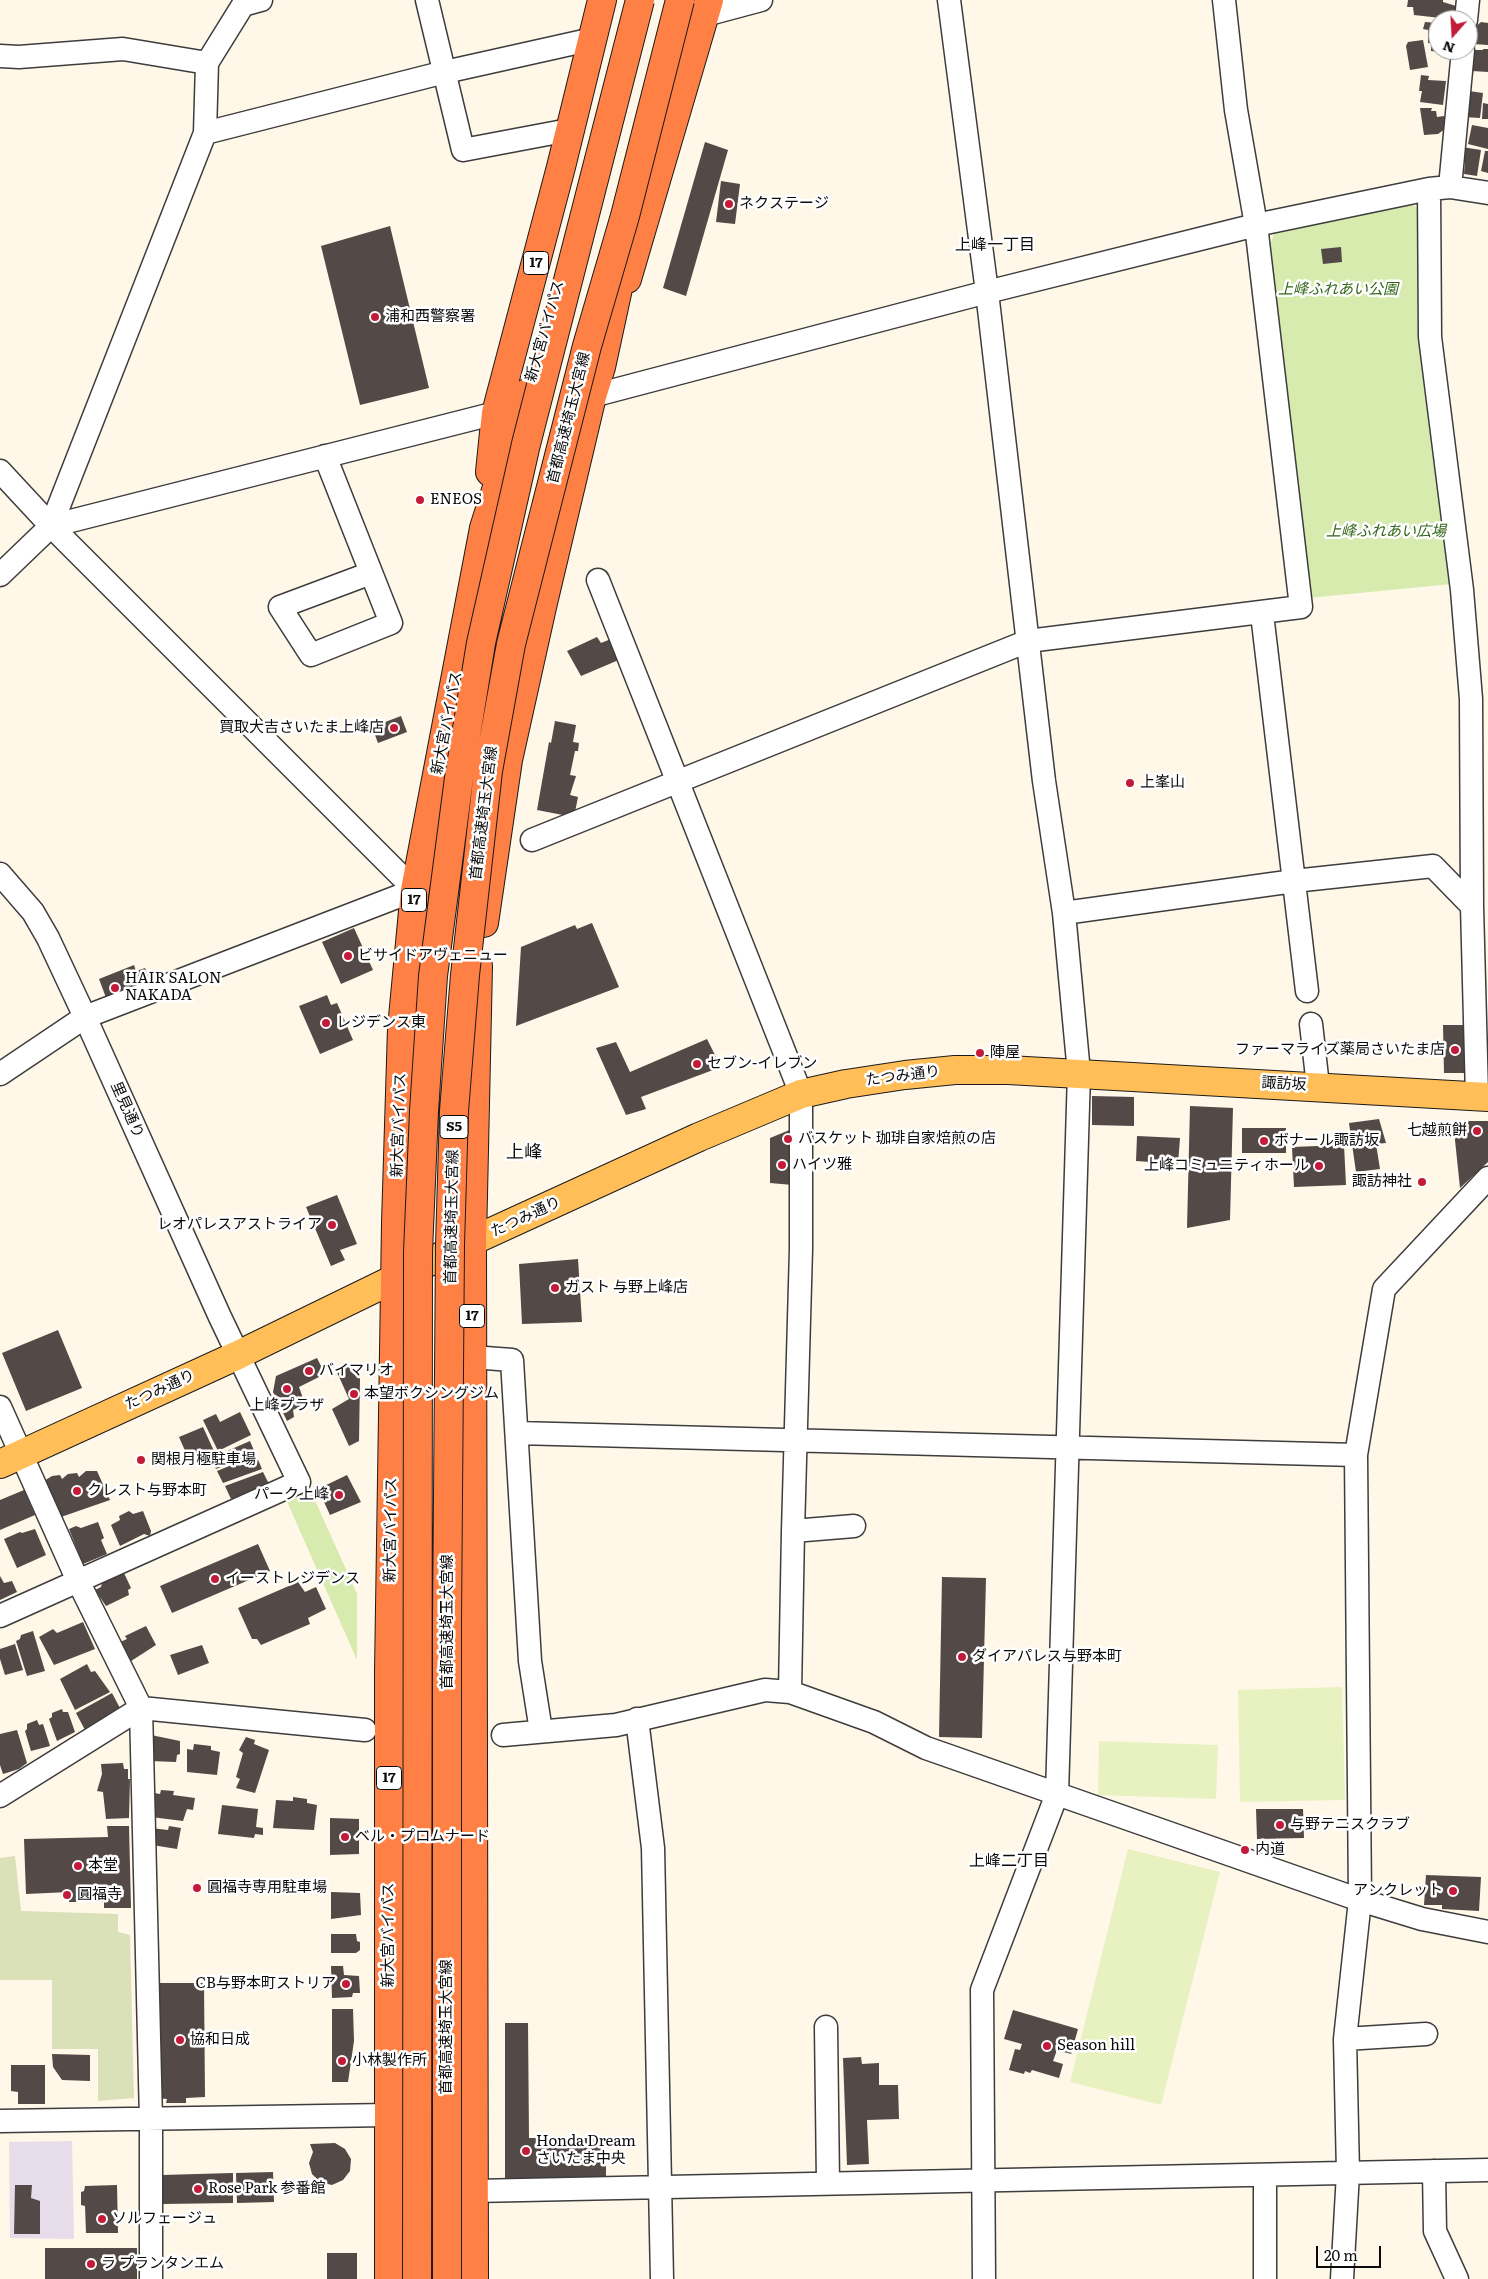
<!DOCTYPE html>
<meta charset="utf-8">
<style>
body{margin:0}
#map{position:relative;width:1488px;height:2279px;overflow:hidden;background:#fff7e7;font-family:Literata,serif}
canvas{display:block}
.north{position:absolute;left:1428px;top:10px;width:50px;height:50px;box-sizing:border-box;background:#fff;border:1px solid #9d9d9d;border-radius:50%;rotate:199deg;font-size:14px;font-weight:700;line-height:20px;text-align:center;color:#0a0a0a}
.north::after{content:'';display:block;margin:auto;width:18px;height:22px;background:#c31a3a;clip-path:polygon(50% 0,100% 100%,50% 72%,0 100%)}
.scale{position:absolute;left:1316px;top:2246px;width:65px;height:22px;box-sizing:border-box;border:2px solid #0a0a0a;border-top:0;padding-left:6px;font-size:15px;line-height:18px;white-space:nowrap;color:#0a0a0a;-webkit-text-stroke:4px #fff;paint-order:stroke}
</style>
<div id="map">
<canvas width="1488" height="2279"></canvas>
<div class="north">N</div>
<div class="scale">20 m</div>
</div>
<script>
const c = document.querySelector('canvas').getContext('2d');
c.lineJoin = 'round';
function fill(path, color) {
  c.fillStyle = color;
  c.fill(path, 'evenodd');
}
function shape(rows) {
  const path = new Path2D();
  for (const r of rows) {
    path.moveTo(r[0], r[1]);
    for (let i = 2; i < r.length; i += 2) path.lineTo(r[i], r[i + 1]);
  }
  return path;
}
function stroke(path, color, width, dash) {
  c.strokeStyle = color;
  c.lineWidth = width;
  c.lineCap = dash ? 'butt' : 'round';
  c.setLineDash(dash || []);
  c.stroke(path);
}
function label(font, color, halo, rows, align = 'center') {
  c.font = font + ' Literata,"Noto Sans JP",serif';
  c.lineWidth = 5;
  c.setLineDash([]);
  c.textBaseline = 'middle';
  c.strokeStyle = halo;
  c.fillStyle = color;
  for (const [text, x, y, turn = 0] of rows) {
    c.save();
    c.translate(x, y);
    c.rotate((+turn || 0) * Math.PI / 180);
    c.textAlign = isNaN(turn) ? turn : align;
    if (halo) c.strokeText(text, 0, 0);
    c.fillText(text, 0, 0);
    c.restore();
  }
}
const industrial = shape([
 [72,2141,74,2239,10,2238,9,2142]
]);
const green = shape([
 [1411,202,1421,212,1452,584,1308,598,1264,261,1274,234],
 [309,1487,357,1594,357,1660,285,1497]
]);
const cemetery = shape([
 [15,1856,21,1911,118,1914,118,1932,130,1935,134,2098,98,2101,98,2049,52,2049,52,1980,0,1980,0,1858]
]);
const pitch = shape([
 [1342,1687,1345,1800,1240,1802,1238,1690],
 [1099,1741,1218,1745,1216,1799,1098,1795],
 [1128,1849,1220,1872,1161,2105,1070,2082]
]);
const building = shape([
 [1408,0,1443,0,1443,2,1456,6,1455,14,1451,14,1450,19,1414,15,1413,7,1407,7],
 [1425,22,1438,23,1438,50,1452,50,1452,53,1431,51,1431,43,1428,43,1428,30,1423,29],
 [1481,22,1488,23,1488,45,1474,44,1475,27],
 [1423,40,1428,67,1410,70,1406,46,1408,42],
 [1483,49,1488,49,1488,72,1472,71,1474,50,1483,50],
 [1421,75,1429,76,1428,80,1446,81,1443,105,1420,102,1422,91,1419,91],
 [1469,91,1483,93,1480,118,1464,117],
 [1483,103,1488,104,1488,119,1482,119],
 [1420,108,1432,108,1431,111,1436,111,1437,117,1444,116,1445,129,1438,134,1424,135],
 [1472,125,1488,128,1488,149,1468,144],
 [705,142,728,150,686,296,663,288],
 [1462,147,1481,150,1477,176,1464,174,1465,162,1464,162,1465,155,1461,154],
 [1485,151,1488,151,1488,173,1481,171],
 [721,181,740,184,735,224,716,222],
 [390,226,429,388,360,405,321,246],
 [1341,247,1342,262,1323,264,1321,249],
 [597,637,601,643,611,639,621,659,581,676,567,651],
 [401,716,407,732,378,743,372,727],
 [555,721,576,725,573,742,579,743,578,751,575,751,570,775,576,776,570,795,578,797,575,812,569,812,568,816,537,810,549,742,551,743],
 [592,923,619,987,516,1026,521,947,575,925,577,929],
 [354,928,373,970,341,984,322,942],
 [134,965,136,971,145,968,152,986,108,1003,99,979],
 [327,995,331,1005,337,1003,353,1040,320,1054,299,1006],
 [1443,1025,1467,1025,1468,1073,1444,1073],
 [707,1039,721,1067,641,1097,646,1109,626,1115,596,1048,616,1042,630,1072],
 [1092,1096,1134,1097,1134,1126,1092,1125],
 [1190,1106,1233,1108,1230,1220,1187,1228],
 [1379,1119,1386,1143,1376,1144,1380,1169,1356,1172,1349,1123],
 [1453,1121,1488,1121,1488,1162,1460,1188],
 [797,1127,793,1185,770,1183,770,1138],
 [1242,1128,1286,1128,1286,1153,1242,1153],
 [1137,1136,1180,1138,1178,1164,1136,1161],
 [1344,1145,1346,1185,1294,1187,1292,1147],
 [337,1195,357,1244,340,1250,345,1260,331,1266,306,1207],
 [578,1259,582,1322,522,1324,519,1264],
 [58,1330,82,1388,26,1411,2,1353],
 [317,1358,325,1374,299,1387,305,1404,293,1410,294,1417,287,1421,273,1392,276,1376],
 [353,1364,360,1379,359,1441,349,1446,332,1409,349,1399,336,1370],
 [240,1412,251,1435,218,1451,203,1420,216,1414,220,1422],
 [203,1427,214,1451,190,1462,179,1437],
 [250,1441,255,1453,216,1469,211,1458],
 [256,1455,262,1469,223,1483,217,1471],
 [86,1471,97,1471,110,1500,61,1517,44,1481,52,1476,60,1475,62,1479,68,1474,77,1473,79,1477],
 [263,1472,269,1484,231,1499,225,1486],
 [347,1475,361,1502,330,1515,318,1489],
 [24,1490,35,1515,0,1530,0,1500],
 [129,1511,133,1514,143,1511,151,1531,150,1536,144,1534,120,1546,111,1525,120,1520,119,1516],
 [98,1522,104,1538,101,1540,107,1554,83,1564,69,1529,76,1526,81,1528],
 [35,1529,46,1555,17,1568,4,1539,20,1532,22,1533],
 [258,1544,270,1571,172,1613,160,1586],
 [124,1573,131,1588,128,1590,129,1595,106,1606,95,1590,101,1587,102,1583],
 [0,1576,4,1583,12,1581,17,1592,0,1600],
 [942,1577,986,1578,982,1738,939,1737],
 [298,1582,305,1592,316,1587,326,1609,308,1618,310,1624,261,1645,257,1639,252,1639,238,1608],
 [83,1622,95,1649,54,1665,39,1637,53,1629,57,1633],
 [146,1626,156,1645,128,1663,118,1643,127,1639,125,1636],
 [33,1631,45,1671,27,1676,16,1641,20,1639,21,1635],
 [15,1644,23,1670,5,1675,0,1659,0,1649],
 [202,1645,209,1663,178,1675,170,1655],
 [87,1664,91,1672,95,1671,110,1692,75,1710,60,1679],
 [112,1693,121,1710,85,1730,76,1713],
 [62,1709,63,1712,68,1712,75,1732,57,1741,49,1719,52,1717,52,1713],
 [37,1720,39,1725,43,1724,50,1746,31,1751,25,1731,27,1729,27,1724],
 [17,1730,27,1763,19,1769,3,1774,0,1765,0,1734],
 [151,1735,180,1741,180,1754,177,1755,176,1762,150,1761],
 [246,1737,255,1740,254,1744,269,1750,255,1793,236,1788,240,1779,236,1777,243,1753,239,1750],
 [194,1744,211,1746,211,1750,220,1752,217,1775,187,1772,187,1749,193,1750],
 [123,1763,124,1769,128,1769,128,1779,130,1779,129,1818,106,1819,103,1792,97,1791,102,1774,101,1764],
 [161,1790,174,1791,173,1795,195,1798,193,1810,187,1809,183,1821,151,1817,154,1793,160,1794],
 [293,1797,307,1799,307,1803,317,1805,314,1830,273,1828,276,1800,293,1801],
 [222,1805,258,1809,256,1827,263,1828,263,1835,255,1834,254,1838,218,1834],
 [1256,1809,1303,1809,1304,1838,1257,1839],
 [330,1818,359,1819,359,1854,330,1855],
 [107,1826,129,1826,131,1908,104,1908,104,1902,69,1902,69,1892,26,1894,24,1839,108,1837],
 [169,1826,181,1828,177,1849,152,1845,151,1828,168,1830],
 [1426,1875,1481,1877,1479,1911,1442,1909,1442,1905,1424,1905],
 [331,1892,360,1893,361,1915,331,1919],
 [331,1934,356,1934,357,1941,360,1942,360,1950,356,1953,331,1953],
 [331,1966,343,1966,344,1975,359,1976,360,1993,353,1993,352,1997,332,1998],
 [155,1983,204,1983,205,2097,186,2098,186,2103,166,2103,167,2099,156,2098],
 [332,2009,353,2009,354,2041,348,2082,332,2082],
 [1013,2010,1078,2029,1071,2054,1057,2050,1053,2061,1063,2064,1059,2078,1032,2070,1030,2073,1025,2071,1024,2074,1009,2070,1015,2049,1020,2050,1022,2044,1004,2039],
 [505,2023,528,2023,529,2138,606,2138,606,2181,505,2181],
 [52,2054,90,2055,90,2081,62,2080,53,2067],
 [861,2057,862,2064,879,2063,879,2085,898,2085,899,2119,867,2120,869,2164,847,2165,843,2058],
 [11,2065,45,2065,45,2104,18,2104,18,2092,11,2091],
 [335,2143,345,2149,351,2159,350,2171,343,2180,332,2185,320,2182,312,2174,309,2163,313,2152,310,2144],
 [273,2172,274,2202,237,2203,236,2173],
 [233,2173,233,2203,163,2204,162,2175],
 [15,2185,32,2185,31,2198,40,2201,40,2234,14,2234],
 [117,2185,118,2233,86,2233,85,2206,81,2205,81,2192,84,2191,85,2186],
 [45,2248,137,2248,137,2279,45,2279],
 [327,2253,357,2253,357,2279,327,2279]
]);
const minor = shape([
 [261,0,243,5,207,63,205,133,445,72,593,39],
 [427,0,463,150,569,130],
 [949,0,987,292,1044,781,1064,913,1079,1073,1057,1794,982,1990,984,2279],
 [705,15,761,0],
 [1466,20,1468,0],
 [0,56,19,57,123,49,207,63],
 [1450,187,1463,50],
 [1429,189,1430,337,1462,590,1471,699,1472,906,1477,1096],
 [592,396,987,292,1256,225,1429,189,1450,187,1488,193],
 [325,456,391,623,311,655,280,607,371,573],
 [0,471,51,526,415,890,85,1017,0,1074],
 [51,526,496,413,509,405],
 [0,575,51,526,205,133],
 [598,580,801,1094,801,1249,793,1531,790,1692],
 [1262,614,1307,991],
 [532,840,1028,641,1301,607,1256,225,1236,110,1224,0],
 [0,874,33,912,48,938,85,1017,220,1317,299,1482,0,1616],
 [1064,913,1294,881,1433,866,1472,906],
 [1311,1024,1318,1086],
 [472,1357,512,1360,530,1661,541,1731],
 [0,1407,78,1581,141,1708,151,2120,151,2279],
 [517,1433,1356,1455],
 [793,1531,854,1526],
 [637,1719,653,1848,662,2279],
 [503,1735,616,1725,765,1690,790,1692,874,1722,926,1748,1360,1900,1422,1919,1488,1932],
 [0,1796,141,1708,365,1730],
 [826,2027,828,2183],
 [1345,2039,1426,2034],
 [0,2121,389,2115],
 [1434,2171,1435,2231,1457,2279],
 [474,2191,1488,2170],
 [1265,2279,1265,2175],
 [1342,2279,1348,2173,1345,2039,1360,1900,1356,1455,1384,1289,1488,1178]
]);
const major = shape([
 [0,1464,238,1355,472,1241,699,1137,801,1094,846,1084,905,1075,955,1070,1008,1070,1488,1097]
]);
const highway = shape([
 [627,279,709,0],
 [490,472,496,413,561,167,602,0],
 [484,923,508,760,542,607,592,396,601,367,625,256],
 [389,2279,389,1671,396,1223,402,1028,415,890,484,528,527,393],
 [474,2279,472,1241,478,966]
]);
const highwayBridge = shape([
 [417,2279,418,1252,424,1111,433,976,459,778,481,643,526,444,640,0],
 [447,2279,447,1621,450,1245,454,1111,465,975,488,771,511,644,587,346,625,216,680,0]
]);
const markers = [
 [729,204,5,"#c31a3a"],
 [375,317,5,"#c31a3a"],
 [420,500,5,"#c31a3a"],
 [394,728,5,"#c31a3a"],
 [1130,783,5,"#c31a3a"],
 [348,956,5,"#c31a3a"],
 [115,988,5,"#c31a3a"],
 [326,1023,5,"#c31a3a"],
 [1455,1050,5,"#c31a3a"],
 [980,1053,5,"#c31a3a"],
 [697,1064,5,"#c31a3a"],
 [1477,1131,5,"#c31a3a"],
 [788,1139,5,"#c31a3a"],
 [1264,1141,5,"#c31a3a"],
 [782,1165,5,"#c31a3a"],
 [1319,1166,5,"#c31a3a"],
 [1422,1182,5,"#c31a3a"],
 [332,1225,5,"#c31a3a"],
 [555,1288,5,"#c31a3a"],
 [309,1371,5,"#c31a3a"],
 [287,1389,5,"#c31a3a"],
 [354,1394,5,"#c31a3a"],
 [141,1460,5,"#c31a3a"],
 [77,1491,5,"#c31a3a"],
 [339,1495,5,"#c31a3a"],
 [215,1579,5,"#c31a3a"],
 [962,1657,5,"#c31a3a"],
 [1280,1825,5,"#c31a3a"],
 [345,1837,5,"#c31a3a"],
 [1245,1850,5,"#c31a3a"],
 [78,1866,5,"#c31a3a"],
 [197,1888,5,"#c31a3a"],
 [1453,1891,5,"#c31a3a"],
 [67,1895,5,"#c31a3a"],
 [346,1984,5,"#c31a3a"],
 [180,2040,5,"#c31a3a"],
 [1047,2046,5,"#c31a3a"],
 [342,2061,5,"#c31a3a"],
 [526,2151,5,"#c31a3a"],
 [198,2189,5,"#c31a3a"],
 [102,2219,5,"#c31a3a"],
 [91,2264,5,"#c31a3a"]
];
const shields = [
 [536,263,25],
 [414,900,25],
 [454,1127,28],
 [472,1316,25],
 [389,1778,25]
];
const shieldNames = [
 ["17",536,263],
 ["17",414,900],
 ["S5",454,1127],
 ["17",472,1316],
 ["17",389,1778]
];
const poiNames = [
 ["ネクステージ",739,204],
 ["浦和西警察署",385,317],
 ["ENEOS",430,500],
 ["買取大吉さいたま上峰店",384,728,"right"],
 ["上峯山",1140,783],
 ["ビサイドアヴェニュー",358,956],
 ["HAIR SALON",125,979],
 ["NAKADA",125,996],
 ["レジデンス東",336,1023],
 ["ファーマライズ薬局さいたま店",1445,1050,"right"],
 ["陣屋",990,1053],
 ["セブン-イレブン",707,1064],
 ["七越煎餅",1467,1131,"right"],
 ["バスケット 珈琲自家焙煎の店",798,1139],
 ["ボナール諏訪坂",1274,1141],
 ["ハイツ雅",792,1165],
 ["上峰コミュニティホール",1309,1166,"right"],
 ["諏訪神社",1412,1182,"right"],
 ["レオパレスアストライア",322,1225,"right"],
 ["ガスト 与野上峰店",565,1288],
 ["バイマリオ",319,1371],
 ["本望ボクシングジム",364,1394],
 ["上峰プラザ",287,1406,"center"],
 ["関根月極駐車場",151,1460],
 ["クレスト与野本町",87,1491],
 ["パーク上峰",329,1495,"right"],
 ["イーストレジデンス",225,1579],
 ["ダイアパレス与野本町",972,1657],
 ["与野テニスクラブ",1290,1825],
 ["ベル・プロムナード",355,1837],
 ["内道",1255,1850],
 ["本堂",88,1866],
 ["圓福寺専用駐車場",207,1888],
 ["アンクレット",1443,1891,"right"],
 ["圓福寺",77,1895],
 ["CB与野本町ストリア",336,1984,"right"],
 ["協和日成",190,2040],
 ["Season hill",1057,2046],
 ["小林製作所",352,2061],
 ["Honda Dream",536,2142],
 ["さいたま中央",536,2159],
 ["Rose Park 参番館",208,2189],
 ["ソルフェージュ",112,2219],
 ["ラ プランタンエム",101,2264]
];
const parkNames = [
 ["上峰ふれあい公園",1338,290],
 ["上峰ふれあい広場",1386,532]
];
const streetNames = [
 ["新大宮バイパス",545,331,-74],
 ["首都高速埼玉大宮線",569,418,-76],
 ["新大宮バイパス",447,723,-79],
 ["首都高速埼玉大宮線",484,813,-83],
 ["たつみ通り",903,1076,-7],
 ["諏訪坂",1284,1084,3],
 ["里見通り",127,1110,66],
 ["新大宮バイパス",399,1125,-88],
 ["首都高速埼玉大宮線",452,1217,-89],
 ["たつみ通り",526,1217,-25],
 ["たつみ通り",160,1390,-25],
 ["新大宮バイパス",391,1530,-89],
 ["首都高速埼玉大宮線",448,1622,-90],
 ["新大宮バイパス",389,1935,-90],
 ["首都高速埼玉大宮線",447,2027,-90]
];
const neighbourhoodNames = [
 ["上峰一丁目",995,245],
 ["上峰二丁目",1009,1861]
];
const quarterNames = [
 ["上峰",524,1153]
];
fill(industrial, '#e7ddea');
fill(green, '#d7ebaf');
fill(cemetery, '#dae1b8');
fill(pitch, '#e8f2c1');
fill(building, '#534946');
stroke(minor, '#3d3d3d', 25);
stroke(major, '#1b1b1b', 30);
stroke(highway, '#1b1b1b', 30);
stroke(minor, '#fff', 22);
stroke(major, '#ffbe57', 28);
stroke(highway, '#ff8045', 28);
stroke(highwayBridge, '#1b1b1b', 30, []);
stroke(highwayBridge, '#ff8045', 28);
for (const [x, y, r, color] of markers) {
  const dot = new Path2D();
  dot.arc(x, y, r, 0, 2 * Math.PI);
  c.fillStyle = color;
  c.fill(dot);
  stroke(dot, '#fff', 2);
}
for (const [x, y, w] of shields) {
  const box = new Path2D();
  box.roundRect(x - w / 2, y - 11.5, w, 23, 4);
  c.fillStyle = '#fff';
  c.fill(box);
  stroke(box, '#0a0a0a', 1);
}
label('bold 14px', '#0a0a0a', null, shieldNames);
label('15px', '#0a0a0a', '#fff', poiNames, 'left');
label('italic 15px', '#326517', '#fff', parkNames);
label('15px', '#0a0a0a', '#fff', streetNames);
label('16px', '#0a0a0a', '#fff', neighbourhoodNames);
label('18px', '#0a0a0a', '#fff', quarterNames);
</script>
